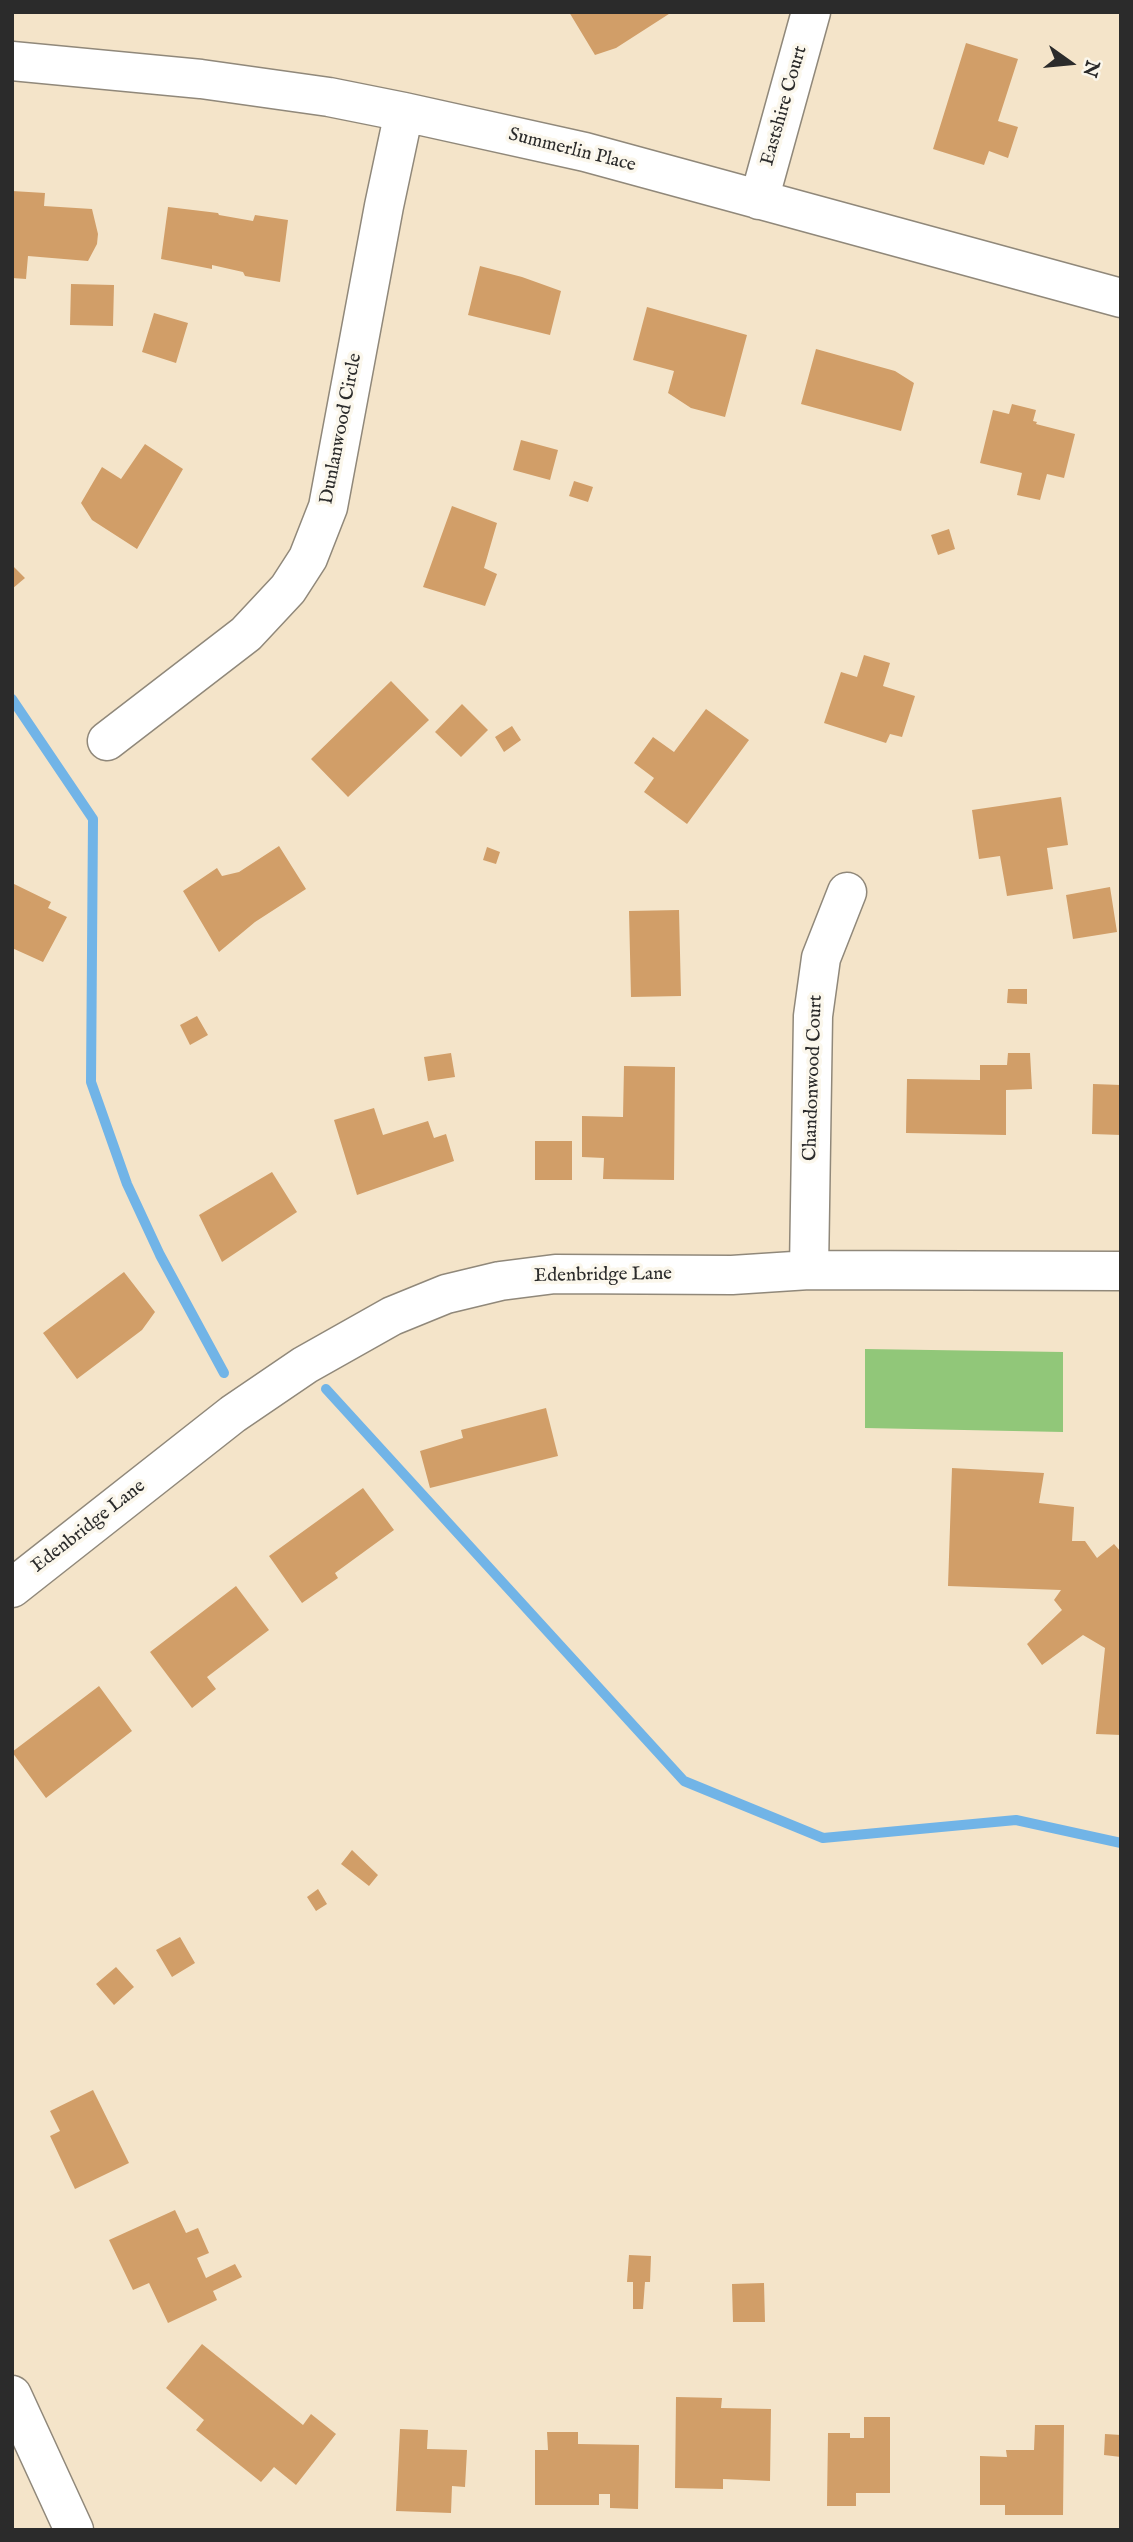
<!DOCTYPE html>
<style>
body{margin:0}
#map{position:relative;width:1133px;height:2542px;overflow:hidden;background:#f4e4c9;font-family:"IM FELL English",serif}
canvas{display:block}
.frame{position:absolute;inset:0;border:14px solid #2b2b2b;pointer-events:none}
.north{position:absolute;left:1035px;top:28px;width:70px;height:70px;-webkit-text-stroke:5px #fbf7ec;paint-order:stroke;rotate:105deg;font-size:19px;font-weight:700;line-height:28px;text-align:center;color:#2b2b2b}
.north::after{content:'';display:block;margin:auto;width:24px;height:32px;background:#2b2b2b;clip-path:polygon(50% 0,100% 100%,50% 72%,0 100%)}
</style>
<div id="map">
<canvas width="1133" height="2542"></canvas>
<div class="frame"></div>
<div class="north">N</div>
</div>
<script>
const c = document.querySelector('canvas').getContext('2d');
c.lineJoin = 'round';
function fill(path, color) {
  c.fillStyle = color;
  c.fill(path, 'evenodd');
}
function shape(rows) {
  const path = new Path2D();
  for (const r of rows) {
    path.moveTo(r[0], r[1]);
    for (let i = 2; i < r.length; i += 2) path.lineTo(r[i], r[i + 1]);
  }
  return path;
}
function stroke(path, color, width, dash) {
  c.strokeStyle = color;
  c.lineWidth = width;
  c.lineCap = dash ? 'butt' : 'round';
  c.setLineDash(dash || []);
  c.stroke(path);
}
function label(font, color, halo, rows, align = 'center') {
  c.font = font + ' "IM FELL English",serif';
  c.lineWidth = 7;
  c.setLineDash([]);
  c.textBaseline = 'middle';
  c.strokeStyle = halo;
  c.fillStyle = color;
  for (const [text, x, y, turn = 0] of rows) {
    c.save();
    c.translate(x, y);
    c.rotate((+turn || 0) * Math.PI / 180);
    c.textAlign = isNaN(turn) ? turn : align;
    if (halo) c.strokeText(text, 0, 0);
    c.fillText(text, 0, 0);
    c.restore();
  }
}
const green = shape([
 [865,1349,1063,1352,1063,1432,865,1428]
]);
const stream = shape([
 [12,699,93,819,91,1082,127,1184,160,1255,224,1373],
 [326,1389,684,1781,823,1838,1016,1820,1121,1843]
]);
const building = shape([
 [569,12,672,12,616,48,595,55],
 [966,43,1018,59,998,121,1018,127,1008,158,989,151,984,165,933,149],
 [12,191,45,193,44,206,92,209,98,234,97,244,88,261,28,256,26,279,12,278],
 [168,207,218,213,219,215,253,221,255,215,288,220,280,282,245,276,243,272,212,265,212,269,161,259],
 [480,266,522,277,561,291,550,335,468,315],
 [71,284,114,285,113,326,70,325],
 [647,307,747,335,725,417,691,408,668,393,674,371,633,360],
 [154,313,188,323,176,363,142,352],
 [816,349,895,371,914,383,901,431,801,404],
 [1012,404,1036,410,1033,421,1037,422,1036,424,1075,434,1064,478,1047,474,1040,500,1017,495,1022,473,980,463,993,410,1009,414],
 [521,440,558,450,550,480,513,470],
 [145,444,183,469,137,549,92,520,81,503,102,467,121,479],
 [574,481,593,487,588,502,569,496],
 [452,506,497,523,484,568,497,574,485,606,423,587],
 [949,529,955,549,938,555,931,535],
 [12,565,25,578,12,589],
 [864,655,890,663,883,686,915,696,902,737,890,734,886,743,824,723,841,672,857,677],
 [391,681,429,720,348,797,311,759],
 [462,704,488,730,461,757,435,732],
 [706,709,749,740,687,824,644,792,654,778,634,763,653,737,674,752],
 [512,726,521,740,504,752,495,737],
 [1061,797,1068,845,1047,848,1053,889,1007,896,1000,856,979,859,972,810],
 [279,846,306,889,255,922,219,952,183,891,217,868,222,876,239,872],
 [487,847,500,852,496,864,483,860],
 [12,883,51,902,48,908,67,917,43,962,12,948],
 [1110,887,1117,932,1073,939,1066,895],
 [679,910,681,996,631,997,629,911],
 [1008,989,1027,989,1027,1004,1007,1003],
 [197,1016,208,1035,190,1045,180,1025],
 [451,1053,455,1077,428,1081,424,1057],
 [1008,1053,1030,1053,1032,1089,1006,1090,1006,1135,906,1133,907,1079,980,1080,980,1065,1007,1065],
 [624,1066,675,1067,674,1180,603,1179,604,1158,582,1157,582,1116,623,1117],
 [1093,1084,1121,1085,1121,1135,1092,1134],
 [374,1108,383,1135,428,1121,434,1138,446,1134,454,1161,357,1195,334,1120],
 [535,1141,572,1141,572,1180,535,1180],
 [272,1172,297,1212,222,1262,199,1215],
 [124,1272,155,1312,142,1330,77,1379,43,1333],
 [546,1408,558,1456,430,1488,420,1451,463,1438,461,1430],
 [952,1468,1044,1473,1039,1503,1074,1507,1072,1541,1085,1541,1097,1558,1114,1544,1121,1552,1121,1735,1096,1734,1105,1648,1083,1635,1042,1665,1027,1644,1062,1610,1054,1600,1061,1590,948,1586],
 [363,1488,394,1530,335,1573,338,1578,302,1603,269,1556],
 [236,1586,269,1630,207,1677,216,1689,192,1708,150,1652],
 [99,1686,132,1731,46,1798,12,1752],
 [352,1850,378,1875,369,1886,341,1864],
 [318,1889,327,1904,316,1911,307,1897],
 [180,1937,195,1963,172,1977,156,1950],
 [116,1967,134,1987,114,2005,96,1984],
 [93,2090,129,2163,75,2189,50,2136,60,2131,50,2111],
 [175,2210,186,2233,198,2228,209,2253,197,2258,206,2278,235,2264,242,2277,213,2291,217,2300,168,2323,149,2283,133,2290,109,2240],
 [629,2255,651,2256,650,2282,645,2282,643,2309,633,2309,633,2282,627,2282],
 [764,2283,765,2322,733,2322,732,2284],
 [202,2344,303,2425,311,2414,336,2434,296,2485,274,2467,261,2482,196,2430,204,2420,166,2388],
 [676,2397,722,2398,721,2408,771,2409,770,2481,723,2479,723,2489,675,2488],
 [864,2417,890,2417,890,2493,856,2493,856,2506,827,2506,828,2433,850,2433,850,2438,864,2438],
 [1035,2425,1064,2425,1063,2515,1005,2515,1005,2505,980,2505,980,2456,1007,2457,1006,2450,1034,2450],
 [400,2429,428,2430,427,2449,467,2450,465,2487,452,2486,451,2513,396,2511],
 [547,2432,578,2432,578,2444,639,2445,638,2509,610,2508,610,2494,599,2494,599,2505,535,2505,535,2450,548,2450],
 [1105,2434,1121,2435,1121,2457,1104,2455]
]);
const minor = shape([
 [12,61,201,79,329,97,404,112,585,152,1121,298],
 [759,200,811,12],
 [107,741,246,634,288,589,308,558,328,507,384,206,404,112],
 [809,1270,813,1016,821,958,847,892],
 [12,1588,233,1414,305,1365,392,1316,446,1294,500,1281,555,1274,732,1275,809,1270,1121,1271],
 [12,2395,74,2530]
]);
const streetNames = [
 ["Eastshire Court",785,106,-74],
 ["Summerlin Place",572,151,14],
 ["Dunlanwood Circle",342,429,-79],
 ["Chandonwood Court",814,1078,-88],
 ["Edenbridge Lane",603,1276,-1],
 ["Edenbridge Lane",89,1527,-38]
];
fill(green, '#91c779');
stroke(stream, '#71b4e7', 10);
fill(building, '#d19e68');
stroke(minor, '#90887a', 41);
stroke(minor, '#fff', 38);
label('19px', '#2b2b2b', '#fbf7ec', streetNames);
</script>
